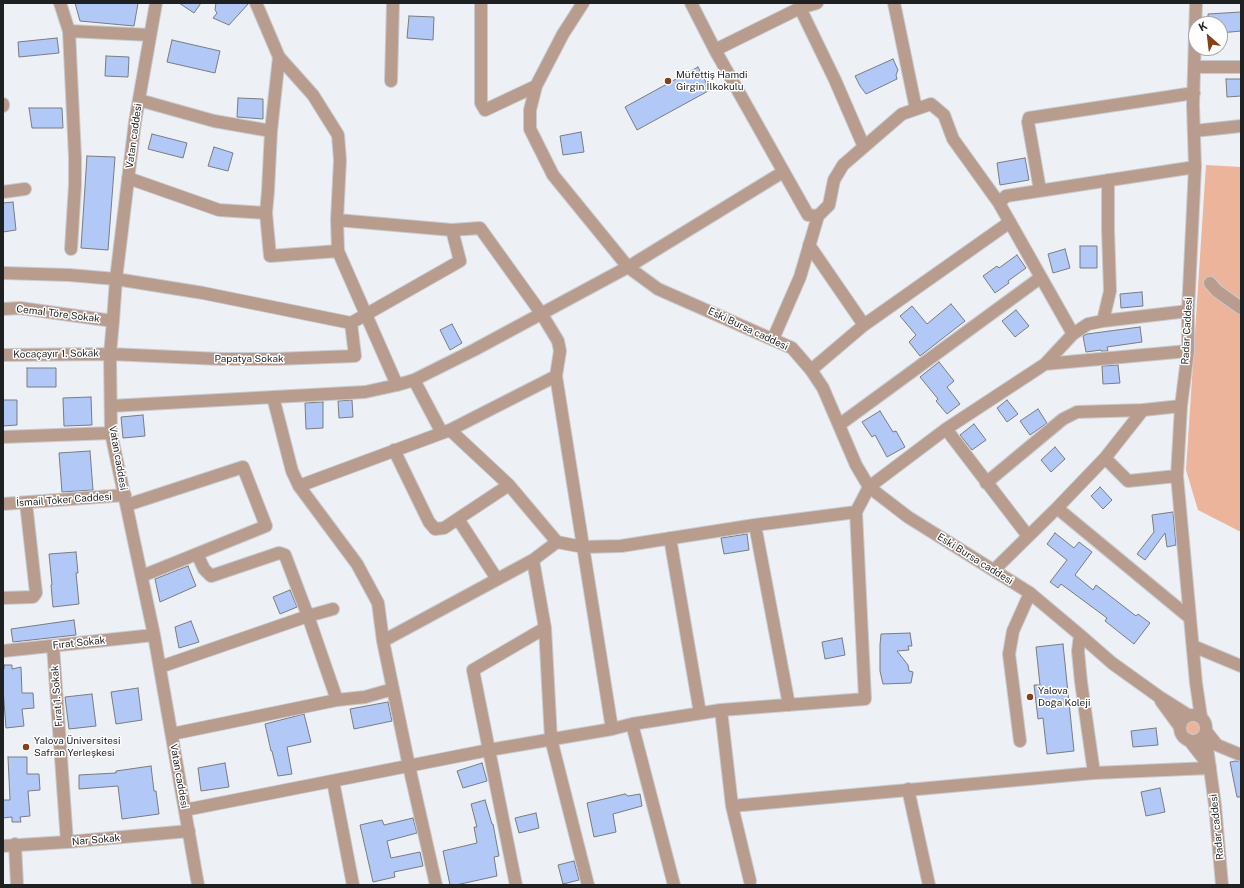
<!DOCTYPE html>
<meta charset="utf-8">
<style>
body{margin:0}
#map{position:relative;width:1244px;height:888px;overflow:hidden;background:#edf0f5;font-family:"Public Sans",sans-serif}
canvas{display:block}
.frame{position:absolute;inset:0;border:4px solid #1f2022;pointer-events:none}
.north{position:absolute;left:1188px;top:16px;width:40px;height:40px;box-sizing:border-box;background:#fff;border:1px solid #a5a6a7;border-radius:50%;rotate:332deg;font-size:11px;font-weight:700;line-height:16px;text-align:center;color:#1f2022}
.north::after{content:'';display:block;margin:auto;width:14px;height:18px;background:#854019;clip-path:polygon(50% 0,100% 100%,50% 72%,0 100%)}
</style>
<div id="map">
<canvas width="1244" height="888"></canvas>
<div class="frame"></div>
<div class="north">K</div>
</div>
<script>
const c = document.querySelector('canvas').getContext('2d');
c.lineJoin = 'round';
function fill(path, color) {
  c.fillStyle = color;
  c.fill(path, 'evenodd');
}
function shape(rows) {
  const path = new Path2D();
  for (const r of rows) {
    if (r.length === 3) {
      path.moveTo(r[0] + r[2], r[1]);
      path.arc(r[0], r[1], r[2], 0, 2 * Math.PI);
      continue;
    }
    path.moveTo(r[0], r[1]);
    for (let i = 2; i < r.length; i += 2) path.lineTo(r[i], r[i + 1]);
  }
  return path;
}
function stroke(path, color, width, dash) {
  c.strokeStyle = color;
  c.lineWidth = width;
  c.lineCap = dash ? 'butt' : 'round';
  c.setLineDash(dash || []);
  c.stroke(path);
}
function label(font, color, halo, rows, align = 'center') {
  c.font = font + ' "Public Sans",sans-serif';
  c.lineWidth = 3;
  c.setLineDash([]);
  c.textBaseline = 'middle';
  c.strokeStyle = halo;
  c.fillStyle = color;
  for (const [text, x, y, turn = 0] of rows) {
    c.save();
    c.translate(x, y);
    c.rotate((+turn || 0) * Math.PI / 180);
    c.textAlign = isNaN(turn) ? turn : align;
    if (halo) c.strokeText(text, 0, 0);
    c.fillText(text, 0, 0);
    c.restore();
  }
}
const green = shape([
 [1206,165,1241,167,1241,532,1198,510,1186,470],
 [1193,728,8]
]);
const building = shape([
 [75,3,138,3,134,26,80,21,75,3],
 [179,3,201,3,194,13,179,3],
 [216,3,249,3,229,25,213,18,217,13,215,10,216,3],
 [1241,12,1241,31,1220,33,1220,24,1208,24,1208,14,1241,12],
 [409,16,434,17,433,40,407,38,409,16],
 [57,38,59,53,19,57,18,42,57,38],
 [172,40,220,51,215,73,167,62,172,40],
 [106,56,129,57,128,77,105,76,106,56],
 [893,59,898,70,896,75,897,79,866,94,860,86,855,76,893,59],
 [698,67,710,90,637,130,625,107,698,67],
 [1226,79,1241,79,1241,96,1227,97,1226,79],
 [238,98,263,99,263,119,237,117,238,98],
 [29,108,62,108,63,128,32,128,29,108],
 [581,132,584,152,563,155,560,136,581,132],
 [152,134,187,143,183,158,148,149,152,134],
 [214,147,233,153,228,171,208,166,214,147],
 [87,156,115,157,108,250,81,248,87,156],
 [1025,158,1029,180,1000,185,997,163,1025,158],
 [13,202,16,230,3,232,3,203,13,202],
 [1080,246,1097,246,1097,268,1080,268,1080,246],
 [1065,249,1070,268,1053,273,1048,254,1065,249],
 [1017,255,1026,268,1008,281,1009,283,995,293,983,276,997,266,999,268,1017,255],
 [1142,292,1143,306,1121,308,1120,294,1142,292],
 [951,304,965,321,920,356,909,342,916,335,900,316,912,306,927,324,951,304],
 [1016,310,1029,326,1015,337,1002,321,1016,310],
 [452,324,462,343,450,350,440,330,452,324],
 [1140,327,1142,342,1107,347,1108,351,1101,351,1101,350,1086,352,1083,336,1087,334,1140,327],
 [939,362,954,381,947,387,960,404,947,414,936,401,938,399,920,377,939,362],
 [1118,365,1120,383,1103,384,1102,366,1118,365],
 [27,368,56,368,56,387,27,387,27,368],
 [91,397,92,425,64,426,63,398,91,397],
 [3,400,17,400,17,425,3,426,3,400],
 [352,400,353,417,339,418,338,401,352,400],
 [1007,400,1018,414,1007,422,997,408,1007,400],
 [323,402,323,428,306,429,305,403,323,402],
 [1038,409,1047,423,1030,435,1020,421,1038,409],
 [880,411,893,432,896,431,905,447,887,457,875,435,872,437,862,422,880,411],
 [143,415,145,436,123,438,121,417,143,415],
 [974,424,986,440,972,450,960,435,974,424],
 [1055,447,1065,459,1051,472,1041,460,1055,447],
 [90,451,93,490,62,492,59,453,90,451],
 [1100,487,1112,500,1103,509,1091,496,1100,487],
 [1173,512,1176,545,1167,547,1165,533,1145,560,1137,554,1154,532,1152,515,1173,512],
 [1055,533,1074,548,1079,542,1092,552,1075,575,1093,590,1096,585,1136,616,1138,614,1150,623,1134,644,1105,621,1107,618,1061,584,1058,588,1050,582,1067,560,1047,544,1055,533],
 [747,534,749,550,724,554,721,538,747,534],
 [76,552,78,573,76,573,79,604,53,607,51,585,52,585,49,554,76,552],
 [188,566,196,586,160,602,155,579,188,566],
 [290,590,297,607,280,614,273,597,290,590],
 [74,620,76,635,13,642,11,629,74,620],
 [191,621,199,642,179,648,175,627,191,621],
 [910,633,912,646,908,646,909,650,897,651,908,665,909,671,913,672,911,683,883,684,880,671,880,645,881,634,910,633],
 [842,638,845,655,825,659,822,642,842,638],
 [1063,644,1074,751,1047,754,1043,718,1038,719,1034,685,1040,685,1036,647,1063,644],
 [4,665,12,665,12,669,21,667,22,693,33,693,34,708,22,709,24,726,6,728,3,689,3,669,4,669,4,665],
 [138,688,142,720,116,724,111,692,138,688],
 [92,694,96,726,69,729,65,697,92,694],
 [388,702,392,721,354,729,350,709,388,702],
 [304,714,311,742,287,747,292,774,278,776,272,751,271,751,265,724,304,714],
 [1156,728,1158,745,1133,747,1131,731,1156,728],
 [8,757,27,757,27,774,39,774,40,790,28,791,30,816,20,817,21,822,12,822,12,817,3,818,3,800,10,800,8,757],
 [1236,761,1241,762,1241,797,1237,797,1230,762,1236,761],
 [225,763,229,787,201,791,198,768,225,763],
 [482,763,487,781,463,788,457,771,482,763],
 [151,766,154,791,156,791,159,814,122,819,118,786,79,789,79,775,116,773,116,771,151,766],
 [1160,788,1165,812,1146,816,1141,792,1160,788],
 [625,794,628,796,640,794,642,806,613,814,616,832,594,837,587,803,625,794],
 [485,800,492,824,493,824,499,856,494,857,497,876,456,885,450,885,443,851,477,843,474,827,477,827,471,804,485,800],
 [536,813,539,828,519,833,515,818,536,813],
 [413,818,417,833,387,841,391,858,420,852,423,866,394,872,395,877,373,882,360,825,382,820,384,825,413,818],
 [574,861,579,880,563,884,558,865,574,861]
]);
const minor = shape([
 [60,3,69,31,75,157,75,185,71,249],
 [156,3,135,122,116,279,113,321,110,354,111,433,154,635,198,885],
 [256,3,279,57,313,95,338,135,340,160,337,220,338,251,397,385],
 [481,3,481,103,485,110,536,86],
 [583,3,563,34,536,86,530,110,530,129,553,175,628,267,658,289,792,348,811,370,823,388,856,465,869,487,908,517,1030,593,1080,635,1112,663,1158,696,1188,715],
 [691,3,715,50,808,215,818,216,829,205,834,180,843,165,902,114,931,104,944,115,953,139,999,203],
 [894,3,916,109],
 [1196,3,1193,105,1195,167,1188,311,1188,351,1181,406,1177,476,1196,683,1201,717],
 [800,8,835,80,864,147],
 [69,31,150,35],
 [715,50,800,8,817,3],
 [279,57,271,131,268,191,266,213,270,256,338,251],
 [1194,67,1241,67],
 [391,81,393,3],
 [139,100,214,121,271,131],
 [3,104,3,106],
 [1194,131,1241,126],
 [128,178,219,210,266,213],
 [1040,190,1028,122,1029,118,1194,93],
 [3,192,25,189],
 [337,220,452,230,480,228,541,313,558,341,560,351,556,376,612,729],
 [809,245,864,325],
 [3,273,69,275,116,279,203,293,351,323,460,261,452,230],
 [1210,283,1217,291,1241,308],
 [3,309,20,308,113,321],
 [1103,321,1110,291,1108,229,1108,180],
 [1073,334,999,203,1006,196,1195,167],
 [773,339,800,277,818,216],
 [3,355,110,354,220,359,276,359,355,356,351,323],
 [1045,364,1073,334,1088,324,1103,321,1188,311],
 [811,370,864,325,1010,222],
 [414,380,442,433],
 [273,397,292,471,299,486,357,564,378,603,383,641,409,766,436,885],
 [111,406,365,392,397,385,414,380,474,350,628,267,783,172],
 [839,425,1040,278],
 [946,429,1028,536],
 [450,430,509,485,557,542],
 [3,437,111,433],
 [394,450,429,522,435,529,444,528,509,485],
 [1105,458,1128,481,1177,476],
 [986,483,1063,419,1077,412,1143,410,1181,406],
 [299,486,450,430,556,376],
 [3,504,125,495],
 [127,505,243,467,266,526,142,576],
 [1057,508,1190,618],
 [458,519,497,579],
 [755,525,789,705],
 [670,538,700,713],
 [197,554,204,569,211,576,279,553,285,555,308,616,337,700],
 [533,560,545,628,551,739,588,885],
 [994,570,1057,508,1105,458,1143,410],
 [3,598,33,597,36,593,26,503],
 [1080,635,1078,651,1081,682,1094,773],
 [383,641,533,560,557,542,583,547,621,546,755,525,856,512],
 [53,646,67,842],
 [1193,646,1241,666],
 [3,651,154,635],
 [160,667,308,616,333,609],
 [1161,701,1180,727],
 [721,710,732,806,750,881],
 [1193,728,13],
 [632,724,674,885],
 [1206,731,1217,745,1241,755],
 [1205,733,1215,805,1222,885],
 [172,734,337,700,365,697,393,689],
 [1189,740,1210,767],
 [1020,741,1009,654,1013,631,1030,593],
 [333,781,353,885],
 [908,789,929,885],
 [732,806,1094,773,1210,768],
 [185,810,489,750,612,729,632,724,721,710,865,699,856,512,869,487,946,429,1045,364,1188,351],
 [15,844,17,885],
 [3,846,67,842,189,831],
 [516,885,473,670,545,628]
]);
const markers = [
 [668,81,4,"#854019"],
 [1030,697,4,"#854019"],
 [26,747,4,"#854019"]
];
const poiNames = [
 ["Müfettiş Hamdi",676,75],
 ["Girgin İlkokulu",676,87],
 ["Yalova",1038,691],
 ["Doğa Koleji",1038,703],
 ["Yalova Üniversitesi",34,741],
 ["Safran Yerleşkesi",34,753]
];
const streetNames = [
 ["Vatan caddesi",134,136,-82],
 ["Cemal Töre Sokak",58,314,7],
 ["Eski Bursa caddesi",748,329,25],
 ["Radar Caddesi",1187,331,-87],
 ["Kocaçayır 1. Sokak",56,354,-1],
 ["Papatya Sokak",249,359],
 ["Vatan caddesi",118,458,80],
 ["İsmail Toker Caddesi",64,500,-4],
 ["Eski Bursa caddesi",975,559,32],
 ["Fırat Sokak",79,643,-6],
 ["Fırat 1. Sokak",57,696,-94],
 ["Vatan caddesi",179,776,80],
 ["Radar caddesi",1217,827,-96],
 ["Nar Sokak",96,840,-5]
];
fill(green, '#ecb49a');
fill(building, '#b2c8f6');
stroke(building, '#797c80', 1);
stroke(minor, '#c8cbcf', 14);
stroke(minor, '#b89c8e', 12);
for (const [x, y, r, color] of markers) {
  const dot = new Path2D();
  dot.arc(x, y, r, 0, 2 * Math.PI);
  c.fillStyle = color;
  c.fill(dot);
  stroke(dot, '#fff', 1.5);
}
label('10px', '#1f2022', '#fff', poiNames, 'left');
label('10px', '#1f2022', '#fff', streetNames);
</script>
